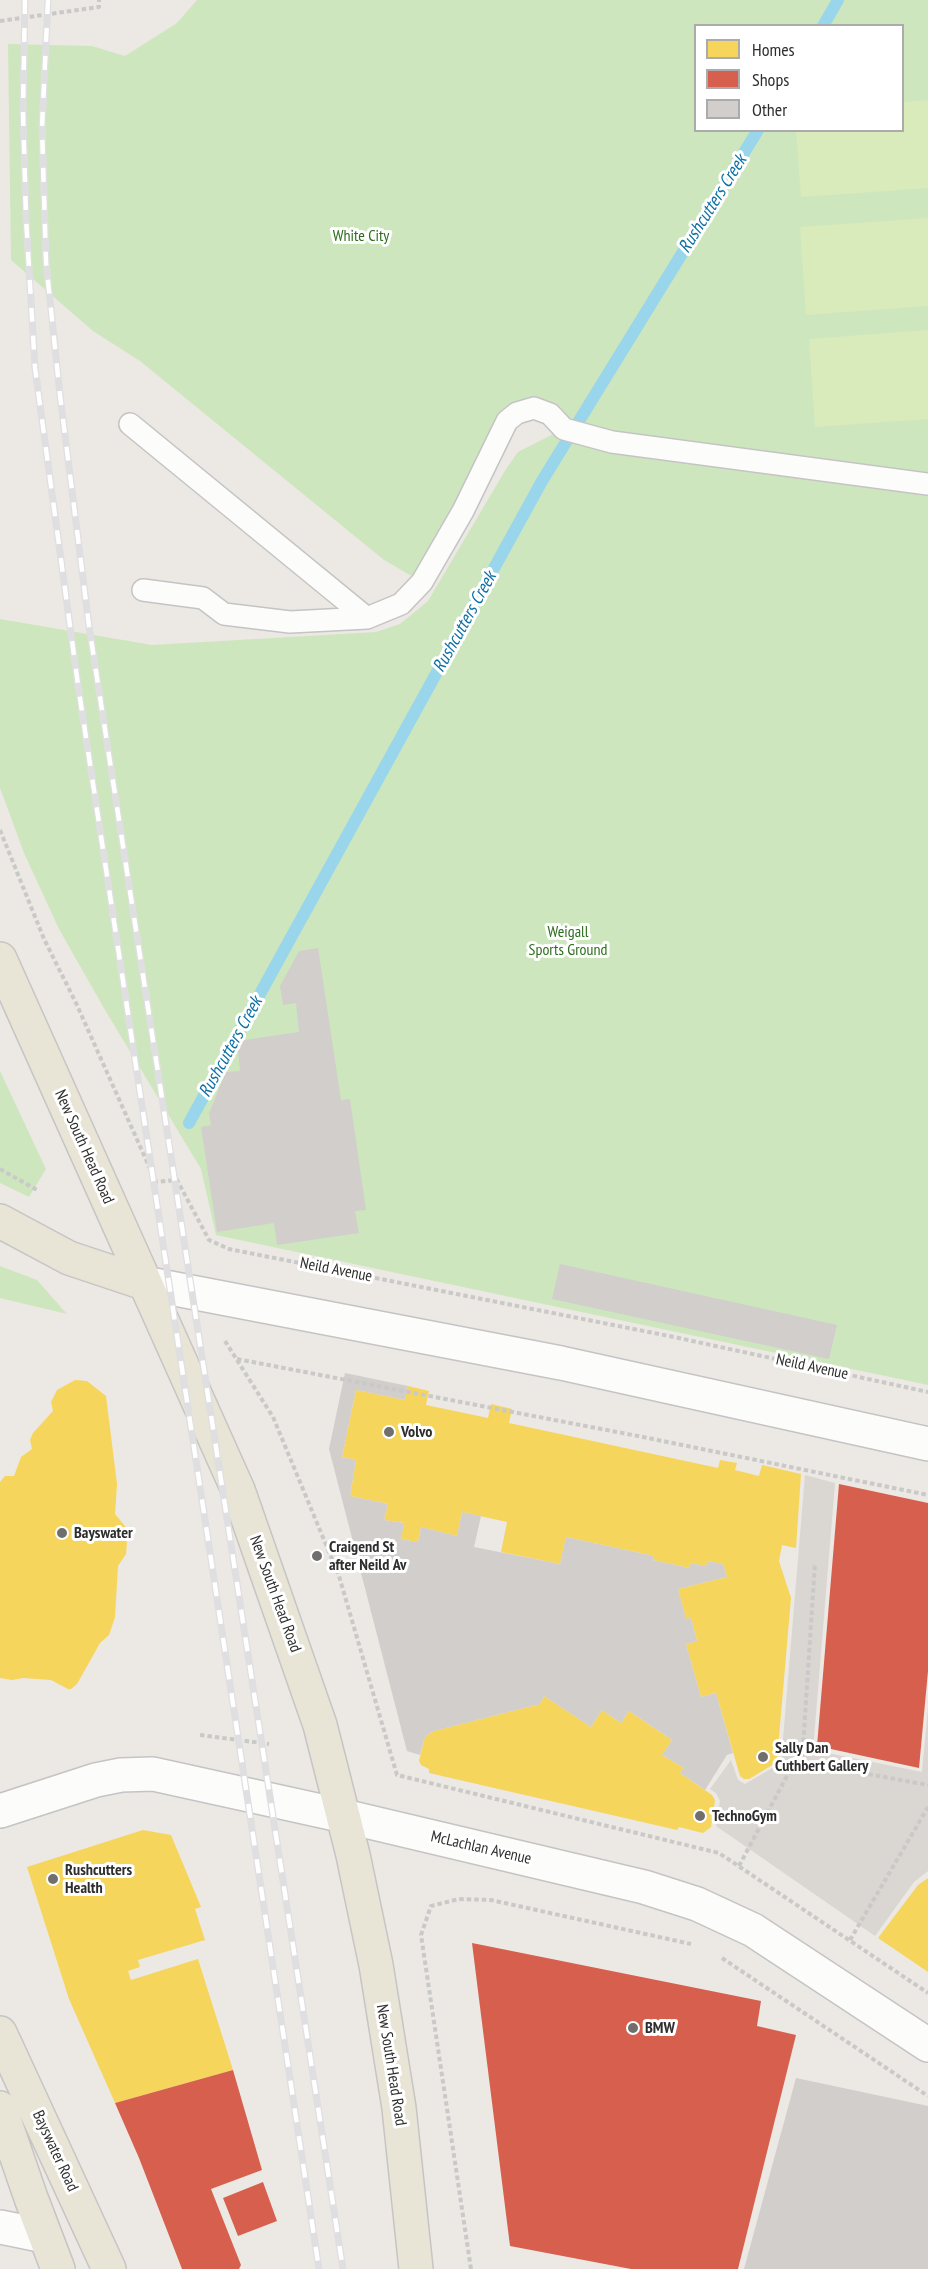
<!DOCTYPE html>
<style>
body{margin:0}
#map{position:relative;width:928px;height:2269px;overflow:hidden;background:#ece8e4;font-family:"PT Sans Narrow",sans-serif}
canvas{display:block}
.legend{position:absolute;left:694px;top:24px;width:210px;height:108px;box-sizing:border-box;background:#fff;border:2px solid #ababab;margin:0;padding:8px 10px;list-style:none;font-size:18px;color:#2e2e2e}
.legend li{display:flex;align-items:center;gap:12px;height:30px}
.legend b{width:30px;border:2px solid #ababab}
</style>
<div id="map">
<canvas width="928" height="2269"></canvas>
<ul class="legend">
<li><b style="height:16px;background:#f6d55c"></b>Homes</li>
<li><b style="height:16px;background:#d6604d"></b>Shops</li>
<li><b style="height:16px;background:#d1cecb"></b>Other</li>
</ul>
</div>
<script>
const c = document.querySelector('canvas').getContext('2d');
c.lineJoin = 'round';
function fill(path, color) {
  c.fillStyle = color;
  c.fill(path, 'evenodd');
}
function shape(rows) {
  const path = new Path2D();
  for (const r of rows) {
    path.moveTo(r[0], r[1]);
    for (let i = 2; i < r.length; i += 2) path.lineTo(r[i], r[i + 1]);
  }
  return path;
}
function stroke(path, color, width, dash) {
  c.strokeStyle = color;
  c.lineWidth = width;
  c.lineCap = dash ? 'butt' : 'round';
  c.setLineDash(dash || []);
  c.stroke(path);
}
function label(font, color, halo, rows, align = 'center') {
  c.font = font + ' "PT Sans Narrow",sans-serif';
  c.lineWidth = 6;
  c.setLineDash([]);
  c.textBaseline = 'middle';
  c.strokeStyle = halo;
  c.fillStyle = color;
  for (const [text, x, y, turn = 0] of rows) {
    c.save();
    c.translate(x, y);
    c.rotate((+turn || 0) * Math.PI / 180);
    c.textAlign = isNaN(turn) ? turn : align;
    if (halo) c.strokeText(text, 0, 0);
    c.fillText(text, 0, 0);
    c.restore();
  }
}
const green = shape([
 [197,0,928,0,928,1385,216,1235,201,1169,105,1010,59,929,24,853,0,788,0,619,152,645,376,632,400,624,428,601,506,469,518,452,563,429,517,413,422,582,384,560,140,361,93,331,11,260,8,44,92,46,125,56,177,23],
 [696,26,902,26,902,130,696,130],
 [0,1071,46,1169,29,1197,0,1183],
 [0,1266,37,1280,67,1314,0,1298]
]);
const pitch = shape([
 [928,100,928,188,801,197,796,131,902,130,903,102],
 [928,218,928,306,806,315,800,227],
 [928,330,928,419,815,427,809,339]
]);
const plaza = shape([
 [805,1475,835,1483,813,1750,922,1772,928,1708,928,1871,914,1882,875,1936,716,1826,720,1801,716,1793,710,1789,731,1760,738,1780,745,1784,781,1763]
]);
const homes = shape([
 [75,1380,87,1381,106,1396,117,1484,115,1514,125,1526,127,1542,126,1554,118,1566,115,1617,109,1635,100,1643,77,1684,71,1689,68,1689,51,1680,23,1678,12,1680,0,1678,0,1482,5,1476,14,1476,21,1457,32,1449,30,1440,33,1433,53,1411,51,1402,57,1390],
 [408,1386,429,1391,426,1405,488,1418,491,1404,512,1409,509,1423,718,1468,720,1460,737,1463,735,1470,759,1476,762,1465,801,1474,796,1548,782,1545,779,1561,791,1598,777,1760,774,1764,749,1779,744,1779,740,1776,716,1693,701,1697,686,1644,697,1641,691,1618,686,1619,678,1589,727,1577,723,1564,708,1561,706,1566,691,1563,689,1568,653,1560,654,1556,566,1537,560,1564,501,1552,507,1522,462,1512,457,1536,421,1527,418,1542,401,1539,404,1523,384,1520,388,1504,350,1496,356,1460,342,1457,356,1390,405,1400],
 [544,1696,591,1727,602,1710,621,1723,629,1711,672,1740,662,1755,684,1768,680,1773,712,1795,715,1800,711,1827,703,1833,679,1827,677,1830,429,1773,429,1769,421,1765,419,1761,424,1740,427,1735,434,1731,540,1704],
 [143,1830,171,1835,201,1907,195,1909,205,1940,138,1960,140,1967,128,1971,131,1980,198,1959,233,2070,115,2103,69,1999,27,1867],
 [928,1878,928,1972,878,1938,918,1885]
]);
const shops = shape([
 [839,1484,928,1503,928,1671,919,1768,817,1746],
 [472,1943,761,2001,757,2026,796,2035,738,2269,631,2269,510,2246],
 [233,2070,262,2170,211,2189,241,2265,239,2269,182,2269,139,2158,115,2103],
 [263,2182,277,2221,238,2236,223,2198]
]);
const stream = shape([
 [823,26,838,0],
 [189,1123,542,481,758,130]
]);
const building = shape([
 [318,948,341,1100,350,1099,366,1210,355,1211,359,1233,277,1245,274,1223,217,1232,201,1127,211,1125,209,1113,226,1072,240,1071,237,1041,299,1032,296,1003,283,1005,280,986,299,951],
 [560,1264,837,1325,829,1359,552,1299],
 [345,1373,408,1386,405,1400,356,1390,342,1457,356,1460,350,1496,388,1504,384,1520,404,1523,401,1539,418,1542,421,1527,457,1536,462,1512,481,1516,474,1547,560,1564,566,1537,654,1556,653,1560,689,1568,691,1563,706,1566,708,1561,723,1564,727,1577,678,1589,686,1619,691,1618,697,1641,686,1644,701,1697,716,1693,733,1753,727,1755,705,1790,680,1773,684,1768,662,1755,672,1740,629,1711,621,1723,602,1710,591,1727,544,1696,540,1704,434,1731,427,1735,424,1740,420,1755,407,1751,329,1449],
 [796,2078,928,2106,928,2269,744,2269]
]);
const path = shape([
 [0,21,99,7,99,0],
 [0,830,44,939,76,1003,156,1182,177,1180,209,1240,229,1249,674,1337,928,1392],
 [0,1169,37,1190],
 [225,1341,273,1417,339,1576,397,1775,719,1853,928,1993],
 [237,1359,643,1437,928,1495],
 [200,1735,269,1744],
 [802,1762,928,1785],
 [739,1866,788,1774,802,1762,815,1563],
 [850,1940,928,1807],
 [722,1958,928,2096],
 [471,2269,421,1935,431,1906,459,1899,491,1900,691,1944]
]);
const lane = shape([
 [130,424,367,618],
 [143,590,203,598,224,614,290,622,367,618,401,604,422,582,463,511,507,421,517,413,534,408,550,414,564,429,612,442,928,484]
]);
const street = shape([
 [0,2227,45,2236]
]);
const secondary = shape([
 [144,1283,561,1363,928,1444],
 [0,1811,96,1780,121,1775,153,1774,344,1816,644,1887,697,1904,753,1930,928,2045]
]);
const primary = shape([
 [0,959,238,1490,320,1725,353,1855,376,1965,399,2108,416,2269],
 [0,1221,69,1258,144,1283],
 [0,2033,109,2269],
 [0,2108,31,2198,58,2269]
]);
const rail = shape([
 [25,0,23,111,26,218,35,368,78,685,319,2269],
 [48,0,42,127,46,262,60,395,89,626,343,2269]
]);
const markers = [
 [389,1432,6,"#706f6e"],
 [62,1533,6,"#706f6e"],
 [317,1556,6,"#706f6e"],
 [763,1757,6,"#706f6e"],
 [700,1816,6,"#706f6e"],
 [53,1879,6,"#706f6e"],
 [633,2028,6,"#706f6e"]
];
const parkNames = [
 ["White City",361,236],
 ["Weigall",568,932],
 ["Sports Ground",568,950]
];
const streetNames = [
 ["New South Head Road",84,1147,66],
 ["Neild Avenue",336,1270,11],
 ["Neild Avenue",812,1367,12],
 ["New South Head Road",275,1594,70],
 ["McLachlan Avenue",481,1848,13],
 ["New South Head Road",391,2065,81],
 ["Bayswater Road",55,2151,65]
];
const poiNames = [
 ["Volvo",401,1432],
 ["Bayswater",74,1533],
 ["Craigend St",329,1547],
 ["after Neild Av",329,1565],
 ["Sally Dan",775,1748],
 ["Cuthbert Gallery",775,1766],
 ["TechnoGym",712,1816],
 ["Rushcutters",65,1870],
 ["Health",65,1888],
 ["BMW",645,2028]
];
const waterNames = [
 ["Rushcutters Creek",713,204,-58],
 ["Rushcutters Creek",465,622,-61],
 ["Rushcutters Creek",231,1047,-61]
];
fill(green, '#cee6be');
fill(pitch, '#d9eabb');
fill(plaza, '#dad6d2');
fill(homes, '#f6d55c');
fill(shops, '#d6604d');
stroke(stream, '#99d6ec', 12);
fill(building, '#d1cecb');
stroke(lane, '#c5c4c5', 24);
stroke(street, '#c5c4c5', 36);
stroke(secondary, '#c5c4c5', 36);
stroke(primary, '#c6c5c4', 36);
stroke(path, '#c9c9c8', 4, [4.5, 3]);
stroke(lane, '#fcfcfb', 21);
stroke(street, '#fcfcfb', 33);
stroke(secondary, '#fcfcfb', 33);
stroke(primary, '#e8e4d6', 33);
stroke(rail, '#dfdfe1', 7);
stroke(rail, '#fff', 4.5, [14]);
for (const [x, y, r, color] of markers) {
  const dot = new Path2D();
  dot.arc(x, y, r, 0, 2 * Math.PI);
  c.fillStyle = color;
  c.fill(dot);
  stroke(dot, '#fff', 2);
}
label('16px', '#2c6e1b', '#fff', parkNames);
label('16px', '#2e2e2e', '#fff', streetNames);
label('bold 16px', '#2e2e2e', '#fff', poiNames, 'left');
label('italic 18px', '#0d6fa3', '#fff', waterNames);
</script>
